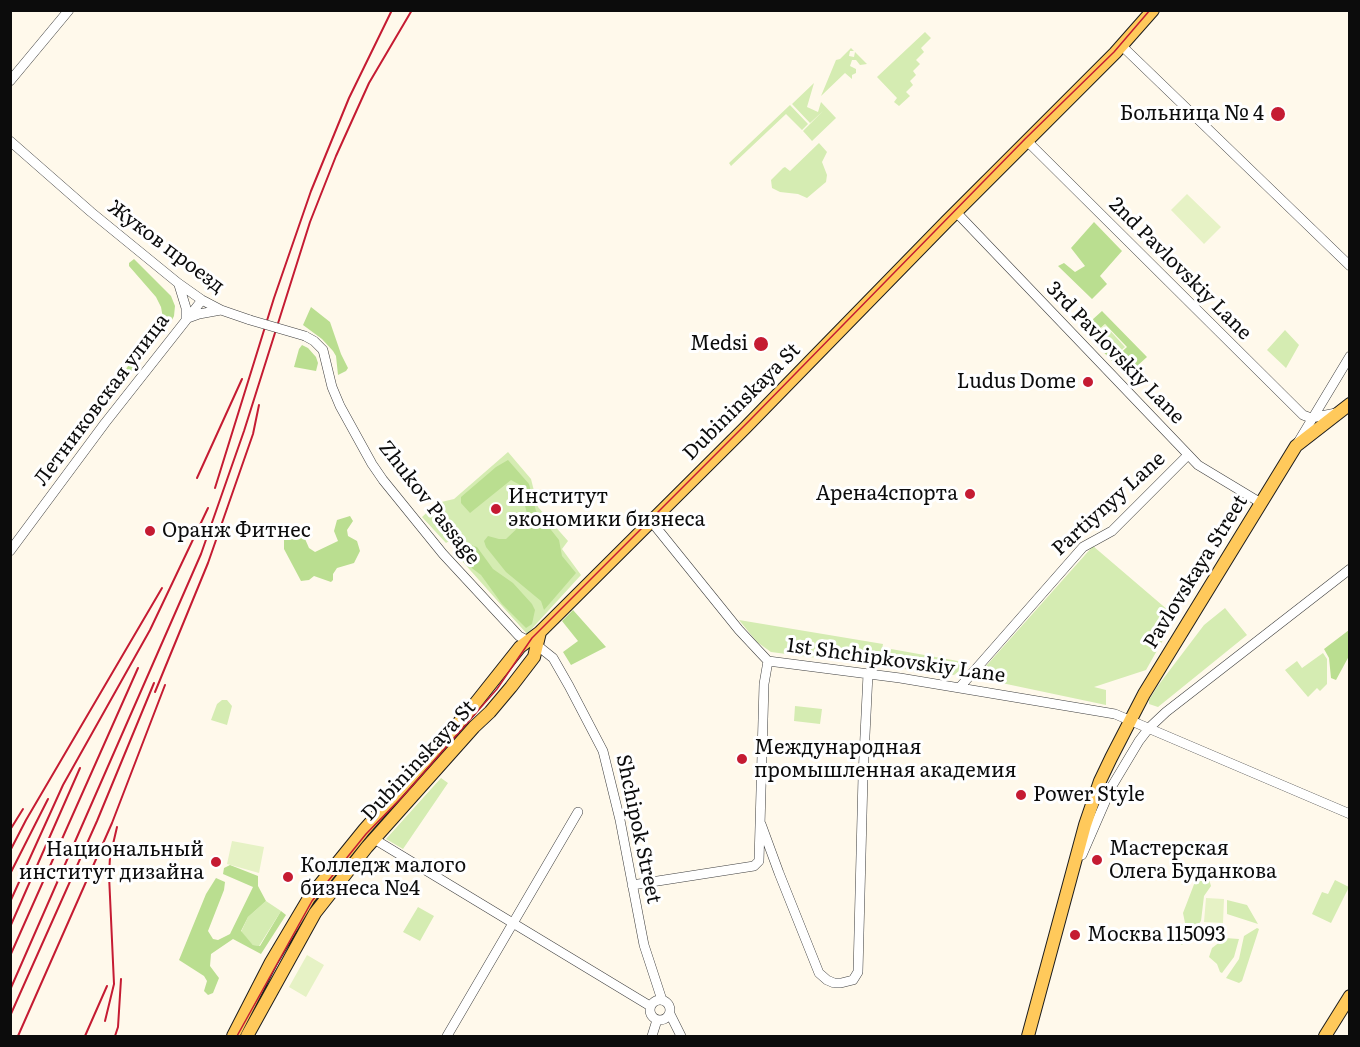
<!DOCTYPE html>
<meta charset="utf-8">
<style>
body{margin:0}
#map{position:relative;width:1360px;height:1047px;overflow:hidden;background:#fff9eb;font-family:Literata,serif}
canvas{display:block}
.frame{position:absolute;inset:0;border:12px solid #0c0c0c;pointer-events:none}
</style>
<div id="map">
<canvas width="1360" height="1047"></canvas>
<div class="frame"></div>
</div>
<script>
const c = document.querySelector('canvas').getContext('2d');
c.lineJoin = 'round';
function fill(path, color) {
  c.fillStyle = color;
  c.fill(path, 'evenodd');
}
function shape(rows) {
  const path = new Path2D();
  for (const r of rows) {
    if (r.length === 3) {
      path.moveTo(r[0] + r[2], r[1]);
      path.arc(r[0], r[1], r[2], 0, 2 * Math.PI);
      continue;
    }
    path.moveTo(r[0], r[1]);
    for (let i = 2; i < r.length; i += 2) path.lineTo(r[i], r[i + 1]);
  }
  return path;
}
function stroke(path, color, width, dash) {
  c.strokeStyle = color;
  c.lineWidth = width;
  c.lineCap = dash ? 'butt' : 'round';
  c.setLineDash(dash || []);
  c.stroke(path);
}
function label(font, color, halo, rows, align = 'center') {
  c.font = font + ' Literata,serif';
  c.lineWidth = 6;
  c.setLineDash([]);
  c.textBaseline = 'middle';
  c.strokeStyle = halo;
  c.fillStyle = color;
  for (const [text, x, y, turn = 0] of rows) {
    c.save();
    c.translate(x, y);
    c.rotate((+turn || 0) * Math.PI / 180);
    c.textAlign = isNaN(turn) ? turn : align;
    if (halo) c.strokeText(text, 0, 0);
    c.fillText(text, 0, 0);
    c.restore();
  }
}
const green = shape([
 [925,32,931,38,921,48,924,52,916,60,920,64,913,71,916,75,910,81,913,85,906,92,910,96,899,106,894,102,897,98,877,77],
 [851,48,854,51,850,51,849,56,854,57,855,52,867,64,860,65,856,60,852,60,850,66,856,69,856,73,852,75,852,79,845,73,821,96,836,60,840,59],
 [814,83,807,107,818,112,821,102,836,118,812,141,803,131,823,111,810,123,792,104],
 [790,105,808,124,802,130,786,114,731,166,729,163],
 [819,143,827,152,822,162,827,175,826,182,807,198,798,194,780,192,772,188,771,180,783,168,785,167,790,171],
 [1105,325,1125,347,1114,357,1094,336],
 [1285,330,1299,345,1286,368,1267,350],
 [508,452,531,479,538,507,568,541,562,549,581,575,527,634,454,552,460,546,452,539,446,543,422,517,437,503,454,499],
 [1093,546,1176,617,1146,670,1094,687,1106,690,1106,705,978,678,978,675],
 [1225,608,1247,635,1158,707,1149,704,1149,700,1157,687,1204,625],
 [739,620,883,644,879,666,771,652,757,642],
 [891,649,969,663,954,675,888,667],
 [1323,653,1327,659,1327,684,1320,691,1317,688,1308,697,1285,670,1297,661,1302,668],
 [222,700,227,700,232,706,227,725,211,720,217,704],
 [795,706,822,709,820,724,794,721],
 [441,778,448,783,403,849,386,839],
 [1197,869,1207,873,1211,886,1204,896,1201,921,1182,945,1178,942,1185,923,1183,913,1198,874],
 [1335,880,1349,887,1331,923,1312,914,1322,892,1328,894],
 [1227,900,1247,905,1258,924,1227,914],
 [266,901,281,911,259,946,253,945,241,932,248,917],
 [418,907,434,916,420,941,403,932],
 [1257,928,1259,929,1242,981,1239,983,1226,978,1239,959,1244,936],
 [1225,938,1239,939,1234,957,1222,973,1220,972,1217,964,1209,957,1212,948]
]);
const forest = shape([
 [1094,222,1122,251,1100,276,1107,284,1092,299,1058,266,1064,263,1075,272,1085,266,1071,248],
 [134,259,171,296,175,306,174,316,171,322,129,375,126,369,157,323,163,318,161,307,156,297,129,266,129,263],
 [311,307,330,322,341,354,348,368,346,371,338,375,336,356,333,351,322,339,303,325],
 [1102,311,1147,357,1126,376,1082,329],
 [1105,324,1127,347,1114,359,1092,336],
 [302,345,308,348,316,357,318,363,316,371,294,367,299,349],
 [508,460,529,484,536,511,559,540,562,556,576,573,544,610,541,601,506,572,486,547,484,541,488,536,499,539,506,539,525,521,527,514,520,485,511,480,470,513,461,503,461,497,496,467],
 [350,516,353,521,347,530,348,536,357,541,360,551,354,563,337,568,333,574,333,580,331,582,314,576,309,580,301,581,284,549,284,539,288,529,290,527,297,528,302,532,309,548,315,552,338,541,334,531,337,520],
 [467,544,477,547,493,569,513,583,532,604,535,610,532,624,526,628,502,604,481,575,460,559,460,552],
 [573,610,606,647,571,665,563,652,578,641,562,621],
 [1349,630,1349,656,1336,680,1331,678,1329,658,1324,649],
 [230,865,258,876,258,886,266,901,248,917,241,931,253,945,260,946,281,911,286,915,261,954,233,939,211,954,210,966,219,978,213,993,208,995,204,991,207,981,204,976,179,960,206,894,216,878,225,882,224,890,208,931,213,939,218,940,230,934,253,887,223,874,224,868]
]);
const pitch = shape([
 [1187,194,1221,227,1204,244,1171,210],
 [232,841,264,847,259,873,227,864],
 [1206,898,1224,899,1223,923,1204,922],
 [307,955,324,965,306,997,289,987]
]);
const minor = shape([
 [1122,46,1350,266],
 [10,81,69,10],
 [10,141,91,212,178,283,202,300,221,310,250,320],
 [1027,141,1303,415,1311,418,1336,413],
 [956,212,1198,465,1261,503],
 [179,285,186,308,186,319],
 [188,318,199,314,221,310],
 [305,336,314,341,323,350,332,387,340,406,372,464,383,480,443,554,519,636,538,646,553,658,569,686,603,751,620,820,644,945,662,1000],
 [1297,444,1350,356],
 [651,521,739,630,768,661],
 [10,551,105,423,202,300],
 [768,661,900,678,1115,714,1350,814],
 [960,687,1083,547,1112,531,1188,455],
 [761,824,779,873,819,973,827,980,834,983,841,983,853,980,858,972,863,776,868,674],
 [374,839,650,1006],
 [1082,855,1112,786,1139,741,1149,728,1166,712,1350,569],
 [632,885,754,866,759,861,764,684,768,661],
 [660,1010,10],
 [670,1014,681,1036],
 [447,1036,578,812],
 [652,1036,657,1020]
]);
const major = shape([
 [233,1036,271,962,309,898,364,830,470,710,520,647,540,632,745,428,946,222,1115,53,1153,10],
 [247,1036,315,913,367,847,474,727,490,712,511,687,534,657,540,632],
 [1028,1036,1085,825,1100,781,1111,758,1144,694,1296,446,1350,404],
 [1325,1036,1350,996]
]);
const tram = shape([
 [237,1036,312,901,366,834,404,795,497,689,532,638,751,419,1025,139,1114,52,1150,10]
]);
const rail = shape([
 [197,478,242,379],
 [215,488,274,298,311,191,349,98,392,10],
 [155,692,208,563,253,434,259,405],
 [10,830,23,809],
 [10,851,26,820,162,588],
 [10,874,48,799],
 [10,902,63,785,150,630,208,508],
 [10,927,80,768],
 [10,956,138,668],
 [10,990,201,554,244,431,310,222,336,156,369,83,412,10],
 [10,1016,97,821,154,683],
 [105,1021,114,984,109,875,110,857,117,827],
 [18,1036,112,823,165,685],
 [85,1036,107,986],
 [115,1036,118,1027,121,979]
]);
const minorBridge = shape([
 [250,320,305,336]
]);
const markers = [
 [1278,114,8,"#c51b32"],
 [761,344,8,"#c51b32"],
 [1088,382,6,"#c51b32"],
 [970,494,6,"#c51b32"],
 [496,509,6,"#c51b32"],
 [150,531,6,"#c51b32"],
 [742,759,6,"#c51b32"],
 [1021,795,6,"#c51b32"],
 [1097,860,6,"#c51b32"],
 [216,862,6,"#c51b32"],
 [288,877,6,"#c51b32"],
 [1075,935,6,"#c51b32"]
];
const poiNames = [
 ["Больница № 4",1264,114,"right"],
 ["Medsi",748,344,"right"],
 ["Ludus Dome",1076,382,"right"],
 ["Арена4спорта",958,494,"right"],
 ["Институт",508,497],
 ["экономики бизнеса",508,520],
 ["Оранж Фитнес",162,531],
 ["Международная",754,748],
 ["промышленная академия",754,771],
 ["Power Style",1033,795],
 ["Мастерская",1109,849],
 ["Олега Буданкова",1109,872],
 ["Национальный",204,850,"right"],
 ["институт дизайна",204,873,"right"],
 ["Колледж малого",300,866],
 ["бизнеса №4",300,889],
 ["Москва 115093",1087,935]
];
const streetNames = [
 ["Жуков проезд",166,247,37],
 ["2nd Pavlovskiy Lane",1180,269,45],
 ["3rd Pavlovskiy Lane",1115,353,46],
 ["Летниковская улица",102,400,-53],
 ["Dubininskaya St",742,402,-45],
 ["Zhukov Passage",429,503,52],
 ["Partiynyy Lane",1109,504,-42],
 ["Pavlovskaya Street",1196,572,-58],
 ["1st Shchipkovskiy Lane",896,661,8],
 ["Dubininskaya St",419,761,-47],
 ["Shchipok Street",638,829,78]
];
fill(green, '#d5ecb2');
fill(forest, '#bade90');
fill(pitch, '#e6f2c5');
stroke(minor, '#3f3f3f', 10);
stroke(major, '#1d1d1d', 14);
stroke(minor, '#fff', 9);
stroke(major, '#ffc95b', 12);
stroke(tram, '#c51b32', 1.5);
stroke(rail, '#c51b32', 2);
stroke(minorBridge, '#3f3f3f', 10, []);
stroke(minorBridge, '#fff', 9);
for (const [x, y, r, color] of markers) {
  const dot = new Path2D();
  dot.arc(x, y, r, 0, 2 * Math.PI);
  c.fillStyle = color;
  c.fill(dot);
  stroke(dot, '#fff', 2);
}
label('20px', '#0c0c0c', '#fff', poiNames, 'left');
label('20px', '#0c0c0c', '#fff', streetNames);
</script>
